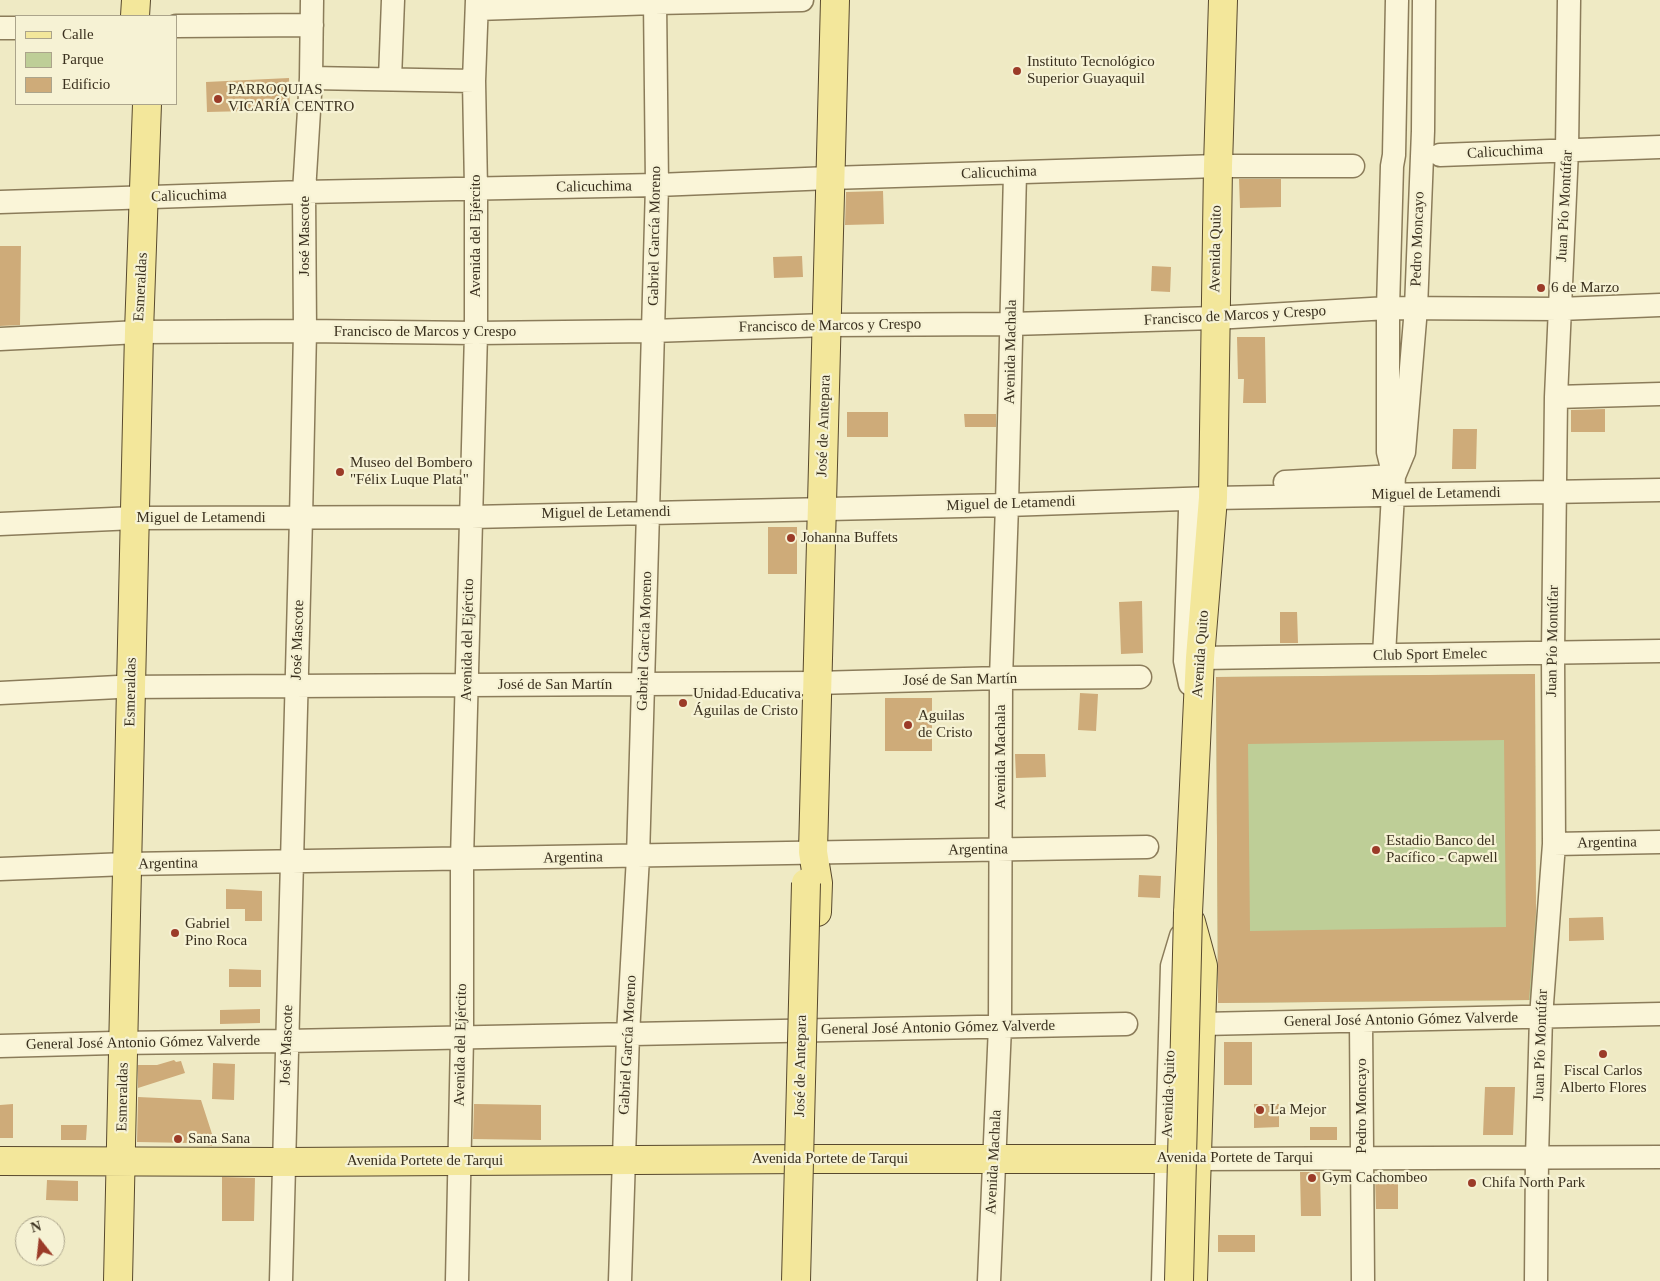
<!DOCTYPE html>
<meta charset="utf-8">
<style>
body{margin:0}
#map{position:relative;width:1660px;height:1281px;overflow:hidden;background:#efeac4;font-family:"Times New Roman",serif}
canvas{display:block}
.legend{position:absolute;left:15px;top:15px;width:162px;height:90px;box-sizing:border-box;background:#f6f2d4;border:1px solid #aba48b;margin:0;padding:6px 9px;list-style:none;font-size:15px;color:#3a301e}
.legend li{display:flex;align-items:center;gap:10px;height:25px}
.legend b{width:25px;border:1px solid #aba48b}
.north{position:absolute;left:15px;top:1216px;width:50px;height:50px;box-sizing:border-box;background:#f6f2d4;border:1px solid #aba48b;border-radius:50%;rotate:344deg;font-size:14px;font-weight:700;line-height:20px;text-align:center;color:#3a301e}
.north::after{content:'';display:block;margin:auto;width:18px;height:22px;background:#9b3b28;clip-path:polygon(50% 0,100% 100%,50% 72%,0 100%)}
</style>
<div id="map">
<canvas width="1660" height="1281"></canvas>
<ul class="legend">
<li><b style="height:6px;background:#f3e79b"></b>Calle</li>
<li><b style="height:14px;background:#bece97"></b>Parque</li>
<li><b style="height:14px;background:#ceab79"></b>Edificio</li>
</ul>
<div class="north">N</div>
</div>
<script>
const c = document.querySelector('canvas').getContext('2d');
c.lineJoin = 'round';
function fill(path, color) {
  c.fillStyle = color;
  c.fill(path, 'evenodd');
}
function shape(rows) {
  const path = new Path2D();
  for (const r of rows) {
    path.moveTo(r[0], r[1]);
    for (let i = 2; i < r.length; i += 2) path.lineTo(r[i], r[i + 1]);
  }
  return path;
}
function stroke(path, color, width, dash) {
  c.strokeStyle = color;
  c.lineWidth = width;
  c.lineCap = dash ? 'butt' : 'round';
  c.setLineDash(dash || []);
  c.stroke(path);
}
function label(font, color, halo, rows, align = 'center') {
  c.font = font + ' "Times New Roman",serif';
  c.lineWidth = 4.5;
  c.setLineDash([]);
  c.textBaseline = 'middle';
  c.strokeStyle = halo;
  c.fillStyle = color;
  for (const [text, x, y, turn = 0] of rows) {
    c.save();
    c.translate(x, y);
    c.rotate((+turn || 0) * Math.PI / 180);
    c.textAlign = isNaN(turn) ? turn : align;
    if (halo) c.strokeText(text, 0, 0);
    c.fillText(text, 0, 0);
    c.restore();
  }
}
const green = shape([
 [1535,674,1536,1000,1218,1003,1216,677]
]);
const building = shape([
 [289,78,290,110,207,112,206,82],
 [1239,179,1281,179,1281,207,1240,208],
 [883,191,884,224,845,225,846,192],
 [0,246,21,246,20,325,0,326],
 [802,256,803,277,774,278,773,257],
 [1152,266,1171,267,1170,292,1151,291],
 [1237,337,1265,337,1266,403,1243,403,1244,379,1238,379],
 [1605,409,1605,432,1571,432,1571,410],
 [847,412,888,412,888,437,847,437],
 [964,414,996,414,996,427,965,427],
 [1453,429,1477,429,1476,469,1452,469],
 [768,527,797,527,797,574,768,574],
 [1142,601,1143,653,1121,654,1119,602],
 [1280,612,1297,612,1298,643,1280,643],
 [1535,674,1536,912,1529,1000,1218,1003,1216,677],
 [1504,740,1506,927,1250,931,1248,744],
 [1080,693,1098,694,1096,731,1078,730],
 [885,698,932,698,932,751,885,751],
 [1015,754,1045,754,1046,777,1016,778],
 [1139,875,1161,876,1160,898,1138,897],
 [226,889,262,891,262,921,245,921,245,909,226,909],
 [1603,917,1604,940,1569,941,1569,918],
 [229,969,261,970,261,987,229,987],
 [260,1009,260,1023,220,1024,220,1010],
 [1224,1042,1252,1042,1252,1085,1224,1085],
 [174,1060,176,1062,181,1061,185,1073,138,1088,138,1065,157,1065],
 [213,1063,235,1064,234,1100,212,1099],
 [1485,1087,1515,1087,1513,1135,1483,1135],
 [138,1097,201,1100,213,1137,212,1146,192,1143,137,1142],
 [13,1104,13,1138,0,1138,0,1105],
 [474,1104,541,1105,541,1140,473,1139],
 [1254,1104,1279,1104,1279,1127,1254,1128],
 [61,1125,87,1125,86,1140,61,1140],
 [1310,1127,1337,1127,1337,1140,1310,1140],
 [1300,1172,1320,1172,1321,1216,1301,1216],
 [1375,1176,1398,1176,1398,1209,1376,1209],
 [222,1177,255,1178,254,1221,222,1221],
 [47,1180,78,1181,78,1201,46,1200],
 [1218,1235,1255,1235,1255,1252,1218,1252]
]);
const minor = shape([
 [477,9,655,3,802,0],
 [176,26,312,25],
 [0,28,16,28],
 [311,78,474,81],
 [390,79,393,0],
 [1440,155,1660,147],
 [0,202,304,192,657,185,830,178,1218,166,1353,166],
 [0,339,139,332,305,331,476,333,652,331,827,325,1011,324,1215,318,1388,308,1560,309,1660,305],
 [1556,397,1660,394],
 [1394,476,1404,452,1416,308,1423,131,1424,0],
 [1285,482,1394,476],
 [0,524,135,518,471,517,1007,505,1213,498,1660,490],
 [1384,655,1394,476,1388,452,1388,308,1392,166,1394,155,1397,0],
 [1200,658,1660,651],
 [1190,684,1185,661,1190,511,1214,498],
 [0,693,118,687,816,683,1001,678,1140,677],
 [1554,844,1660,842],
 [0,869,127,864,1147,847],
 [1361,1021,1363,1281],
 [1202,1024,1660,1014],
 [0,1046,114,1043,287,1041,1126,1024],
 [1196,1159,1660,1157],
 [281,1281,301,518,305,331,304,192,311,78,312,0],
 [457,1281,462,1037,462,859,476,333,476,189,474,81,477,0],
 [620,1281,628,1034,638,857,648,512,657,185,655,0],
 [989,1281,1000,1026,1001,678,1007,505,1015,173],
 [1163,1281,1172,966,1181,936],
 [1536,1281,1537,1157,1541,1017,1554,844,1553,653,1556,397,1567,150,1569,0]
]);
const major = shape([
 [135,16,136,0],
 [817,912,818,883,813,852,835,0],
 [1188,913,1200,658,1213,498,1218,166,1223,0],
 [1191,922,1203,966,1193,1281],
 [0,1161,283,1162,812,1159,1196,1159],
 [118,1281,131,687,139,332,147,104]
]);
const majorBridge = shape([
 [796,1281,806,883],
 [1179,1281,1188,913]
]);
const markers = [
 [1017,71,5,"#9b3b28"],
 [218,99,5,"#9b3b28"],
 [1541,288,5,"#9b3b28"],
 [340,472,5,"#9b3b28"],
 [791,538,5,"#9b3b28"],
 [683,703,5,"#9b3b28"],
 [908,725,5,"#9b3b28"],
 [1376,850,5,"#9b3b28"],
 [175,933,5,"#9b3b28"],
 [1603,1054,5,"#9b3b28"],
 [1260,1110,5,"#9b3b28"],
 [178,1139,5,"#9b3b28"],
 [1312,1178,5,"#9b3b28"],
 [1472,1183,5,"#9b3b28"]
];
const poiNames = [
 ["Instituto Tecnológico",1027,62],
 ["Superior Guayaquil",1027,79],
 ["PARROQUIAS",228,90],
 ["VICARÍA CENTRO",228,107],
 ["6 de Marzo",1551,288],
 ["Museo del Bombero",350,463],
 ["\"Félix Luque Plata\"",350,480],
 ["Johanna Buffets",801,538],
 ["Unidad Educativa",693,694],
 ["Águilas de Cristo",693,711],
 ["Aguilas",918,716],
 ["de Cristo",918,733],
 ["Estadio Banco del",1386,841],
 ["Pacífico - Capwell",1386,858],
 ["Gabriel",185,924],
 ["Pino Roca",185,941],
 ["Fiscal Carlos",1603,1071,"center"],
 ["Alberto Flores",1603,1088,"center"],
 ["La Mejor",1270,1110],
 ["Sana Sana",188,1139],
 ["Gym Cachombeo",1322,1178],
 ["Chifa North Park",1482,1183]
];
const streetNames = [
 ["Calicuchima",1505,152,-3],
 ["Calicuchima",999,173,-2],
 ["Calicuchima",594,187,-1],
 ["Calicuchima",189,196,-2],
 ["Juan Pío Montúfar",1565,206,-87],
 ["José Mascote",305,236,-90],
 ["Avenida del Ejército",476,236,-90],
 ["Gabriel García Moreno",655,236,-89],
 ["Pedro Moncayo",1418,239,-88],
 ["Avenida Quito",1216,249,-89],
 ["Esmeraldas",141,287,-87],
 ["Francisco de Marcos y Crespo",1235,316,-3],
 ["Francisco de Marcos y Crespo",830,326,-1],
 ["Francisco de Marcos y Crespo",425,332],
 ["Avenida Machala",1011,352,-89],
 ["José de Antepara",824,426,-88],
 ["Miguel de Letamendi",1436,494,-1],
 ["Miguel de Letamendi",1011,504,-2],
 ["Miguel de Letamendi",606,513,-1],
 ["Miguel de Letamendi",201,518],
 ["José Mascote",298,640,-88],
 ["Avenida del Ejército",468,640,-89],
 ["Gabriel García Moreno",645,641,-88],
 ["Juan Pío Montúfar",1553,641,-89],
 ["Avenida Quito",1201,654,-86],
 ["Club Sport Emelec",1430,655,-1],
 ["José de San Martín",960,680,-1],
 ["José de San Martín",555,685],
 ["Esmeraldas",131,692,-89],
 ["Avenida Machala",1001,757,-90],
 ["Argentina",1607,843,-1],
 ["Argentina",978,850,-1],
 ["Argentina",573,858,-1],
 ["Argentina",168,864,-1],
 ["General José Antonio Gómez Valverde",1401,1020,-1],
 ["General José Antonio Gómez Valverde",938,1028,-1],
 ["General José Antonio Gómez Valverde",143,1043,-1],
 ["José Mascote",287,1045,-88],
 ["Avenida del Ejército",461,1045,-89],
 ["Gabriel García Moreno",628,1045,-87],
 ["Juan Pío Montúfar",1541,1045,-88],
 ["José de Antepara",801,1066,-89],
 ["Avenida Quito",1169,1094,-88],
 ["Esmeraldas",123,1097,-89],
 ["Pedro Moncayo",1362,1106,-90],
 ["Avenida Portete de Tarqui",1235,1158],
 ["Avenida Portete de Tarqui",830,1159],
 ["Avenida Portete de Tarqui",425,1161],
 ["Avenida Machala",994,1162,-87]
];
fill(green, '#bece97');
fill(building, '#ceab79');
stroke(minor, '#8b7c5a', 25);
stroke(major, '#58492e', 30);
stroke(minor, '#faf5d8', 22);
stroke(major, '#f3e79b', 28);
stroke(majorBridge, '#58492e', 30, []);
stroke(majorBridge, '#f3e79b', 28);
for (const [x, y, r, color] of markers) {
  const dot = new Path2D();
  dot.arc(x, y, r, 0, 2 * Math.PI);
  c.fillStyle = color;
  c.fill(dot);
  stroke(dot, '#f6f2d4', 2);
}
label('15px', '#3a301e', '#f6f2d4', poiNames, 'left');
label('15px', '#3a301e', '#f6f2d4', streetNames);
</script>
